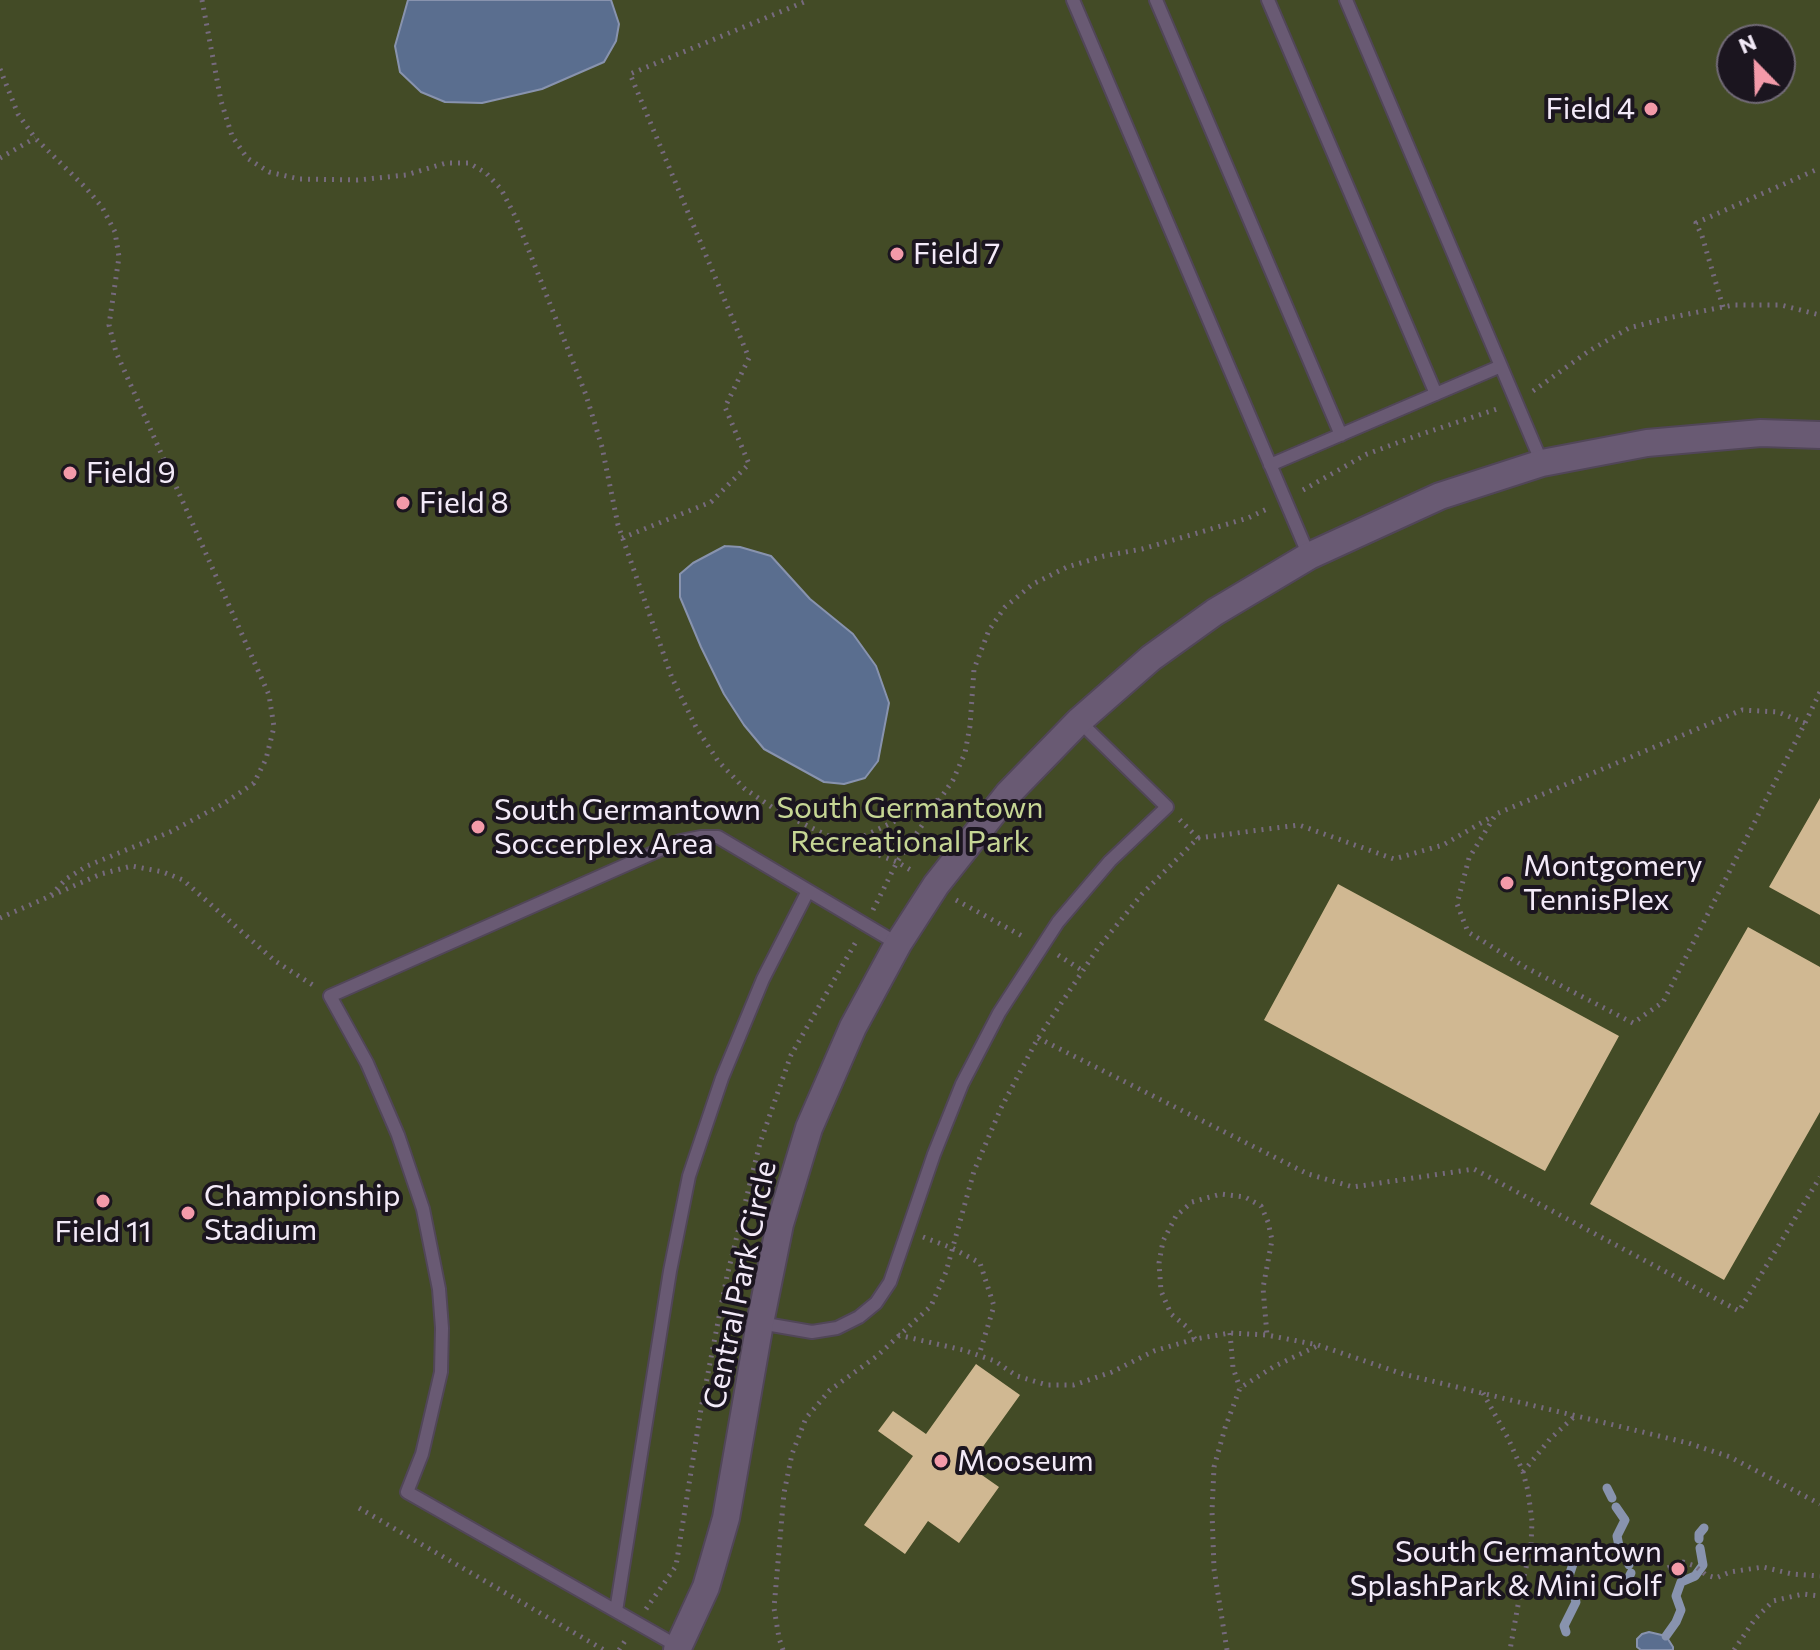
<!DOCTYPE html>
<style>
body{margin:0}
#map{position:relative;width:1820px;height:1650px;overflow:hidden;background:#372a40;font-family:Commissioner,sans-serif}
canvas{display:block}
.north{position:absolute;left:1716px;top:24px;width:80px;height:80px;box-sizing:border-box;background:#1b151f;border:2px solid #716a76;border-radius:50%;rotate:337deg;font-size:22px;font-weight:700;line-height:32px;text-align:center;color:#f3eaf8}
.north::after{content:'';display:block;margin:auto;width:28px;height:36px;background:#f39aa9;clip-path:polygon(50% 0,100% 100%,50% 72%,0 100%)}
</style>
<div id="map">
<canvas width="1820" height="1650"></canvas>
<div class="north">N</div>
</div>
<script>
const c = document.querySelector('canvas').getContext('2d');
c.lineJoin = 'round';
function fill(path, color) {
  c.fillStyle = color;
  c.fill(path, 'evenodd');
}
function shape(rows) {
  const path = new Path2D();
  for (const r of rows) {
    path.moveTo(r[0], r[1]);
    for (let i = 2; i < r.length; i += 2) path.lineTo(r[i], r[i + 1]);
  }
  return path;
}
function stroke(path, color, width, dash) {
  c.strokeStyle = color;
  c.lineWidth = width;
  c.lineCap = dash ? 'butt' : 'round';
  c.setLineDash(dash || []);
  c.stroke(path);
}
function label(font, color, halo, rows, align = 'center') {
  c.font = font + ' Commissioner,sans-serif';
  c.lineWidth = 8;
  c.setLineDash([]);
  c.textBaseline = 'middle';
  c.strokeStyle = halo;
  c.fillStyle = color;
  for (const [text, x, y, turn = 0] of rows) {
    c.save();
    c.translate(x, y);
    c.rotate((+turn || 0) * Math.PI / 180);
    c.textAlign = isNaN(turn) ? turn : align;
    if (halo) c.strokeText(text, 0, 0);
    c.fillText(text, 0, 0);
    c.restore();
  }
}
const green = shape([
 [0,0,1820,0,1820,1650,0,1650],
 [1732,40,1780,40,1780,88,1732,88]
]);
const water = shape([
 [408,0,611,0,619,24,616,41,604,62,542,89,482,103,445,102,421,92,400,72,395,46,408,0],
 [725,546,740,547,771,556,810,599,853,634,876,666,889,703,878,761,865,778,844,784,824,782,764,749,744,725,724,694,701,647,680,597,680,574,693,563,725,546],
 [1649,1632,1666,1636,1673,1647,1673,1650,1641,1650,1637,1647,1637,1639,1642,1634,1649,1632]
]);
const stream = shape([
 [1607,1488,1612,1498],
 [1616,1507,1625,1520,1617,1536,1619,1546,1629,1565],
 [1699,1539,1699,1534,1704,1528],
 [1571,1587,1568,1579,1574,1561],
 [1624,1587,1631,1573],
 [1566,1632,1564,1626,1576,1602,1574,1595],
 [1666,1636,1676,1622,1681,1610,1676,1596,1681,1582,1695,1576,1703,1565,1700,1548]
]);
const building = shape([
 [1820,798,1820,915,1769,887],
 [1338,884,1619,1036,1545,1171,1264,1020],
 [1748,927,1820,967,1820,1112,1724,1280,1590,1204],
 [976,1364,1020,1395,969,1466,999,1487,959,1543,928,1521,905,1554,864,1525,913,1456,878,1431,893,1411,926,1434]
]);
const path = shape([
 [202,0,221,101,232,136,247,158,269,172,299,179,358,180,406,175,446,163,469,163,486,173,501,189,516,218,586,395,602,447,618,525,672,678,696,727,718,761,745,789,776,810,826,835,897,862,914,872],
 [0,69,18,114,35,138,86,188,102,207,115,232,119,257,109,325,116,352,269,695,274,727,266,759,254,783,223,804,170,832,87,866,66,879,51,895],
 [0,158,35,138],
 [1723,307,1702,236,1696,223,1820,168],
 [1533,391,1589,351,1629,328,1668,318,1733,305,1781,305,1820,315],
 [1303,490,1367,454,1416,436,1500,408],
 [622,538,711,502,749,464,725,407,749,358,630,74,809,0],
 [1805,723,1778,712,1742,710,1496,814,1469,858,1457,904,1468,932,1525,967,1633,1023,1663,1002,1805,723,1820,692],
 [1198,838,1299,825,1394,859,1443,845,1493,816],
 [850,843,938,800],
 [956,900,1024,937],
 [873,910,897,862,953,780,965,753,970,726,974,669,989,630,1005,607,1033,584,1067,567,1104,556,1142,549,1194,534,1248,518,1269,508],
 [0,918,101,874,132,866,163,872,183,880,275,961,316,987],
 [1058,955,1083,971],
 [1038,1038,1308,1174,1353,1187,1474,1169,1739,1311,1820,1177],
 [923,1237,952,1248,980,1263,994,1306,979,1355],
 [1230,1333,1233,1368,1240,1388],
 [898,1335,963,1350,995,1361,1017,1376,1047,1385,1074,1385,1112,1372,1154,1351,1195,1339,1230,1333,1267,1335,1318,1345,1403,1374,1688,1443,1730,1457,1820,1504],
 [1195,1339,1187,1327,1171,1314,1161,1291,1159,1263,1163,1241,1176,1216,1192,1202,1221,1194,1245,1197,1261,1206,1268,1222,1272,1240,1263,1288,1267,1335],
 [1483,1393,1508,1438,1523,1472,1528,1491,1532,1521,1531,1546,1520,1594,1510,1650],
 [1523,1472,1550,1439,1576,1415],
 [359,1508,604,1650],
 [1650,1584,1667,1568,1683,1562,1695,1566,1706,1575,1716,1578,1730,1572,1763,1567,1792,1574,1820,1576],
 [646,1609,676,1566,701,1409,727,1276,760,1143,791,1055,857,940],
 [619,1650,627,1638],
 [783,1650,779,1638,774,1608,784,1493,792,1454,806,1418,830,1390,877,1356,931,1306,946,1272,974,1171,1001,1108,1038,1038,1098,948,1142,894,1198,838,1179,819],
 [1227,1650,1214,1569,1212,1511,1214,1467,1225,1428,1240,1388,1273,1367,1317,1346],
 [1734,1650,1755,1619,1773,1601,1803,1594,1820,1596]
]);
const service = shape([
 [1073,0,1309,556],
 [1156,0,1341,435],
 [1268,0,1436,394],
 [1346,0,1542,463],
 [1270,465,1501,366],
 [760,1323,812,1332,837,1328,859,1317,876,1303,890,1282,934,1154,962,1084,999,1013,1058,922,1110,861,1167,807,1079,721],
 [616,1611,670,1271,689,1176,722,1078,763,979,808,891],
 [679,1647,407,1492,422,1454,441,1372,442,1328,439,1289,423,1209,398,1135,367,1063,330,996,680,841,701,837,718,837,898,944]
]);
const minor = shape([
 [677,1650,706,1587,726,1518,760,1323,780,1224,809,1128,853,1027,898,944,936,885,1008,794,1079,721,1151,658,1215,612,1309,556,1440,496,1542,463,1647,443,1761,433,1820,435]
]);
const markers = [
 [1651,109,8,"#f39aa9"],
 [897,254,8,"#f39aa9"],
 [70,473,8,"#f39aa9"],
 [403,503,8,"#f39aa9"],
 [478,827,8,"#f39aa9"],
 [1507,883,8,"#f39aa9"],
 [103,1201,8,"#f39aa9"],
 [188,1213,8,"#f39aa9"],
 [941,1461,8,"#f39aa9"],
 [1678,1569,8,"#f39aa9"]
];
const poiNames = [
 ["Field 4",1635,109,"right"],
 ["Field 7",913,254],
 ["Field 9",86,473],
 ["Field 8",419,503],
 ["South Germantown",494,810],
 ["Soccerplex Area",494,844],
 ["Montgomery",1523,866],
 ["TennisPlex",1523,900],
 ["Championship",204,1196],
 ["Stadium",204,1230],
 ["Field 11",103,1232,"center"],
 ["Mooseum",957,1461],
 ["South Germantown",1662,1552,"right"],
 ["SplashPark & Mini Golf",1662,1586,"right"]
];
const parkNames = [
 ["South Germantown",910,808],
 ["Recreational Park",910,842]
];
const streetNames = [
 ["Central Park Circle",740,1285,-78]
];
fill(green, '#434b26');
fill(water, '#5a6e8f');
stroke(water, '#8893ae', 2);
stroke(stream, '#8893ae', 9);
fill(building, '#d0b892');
stroke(service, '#514658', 16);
stroke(minor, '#514658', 30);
stroke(path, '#766a7d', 5, [2, 6]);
stroke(service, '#695a73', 12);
stroke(minor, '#695a73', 26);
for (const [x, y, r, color] of markers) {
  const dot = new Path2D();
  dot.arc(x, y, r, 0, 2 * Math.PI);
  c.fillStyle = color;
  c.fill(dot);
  stroke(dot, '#1b151f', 3);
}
label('30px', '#f3eaf8', '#1b151f', poiNames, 'left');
label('30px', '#c6d694', '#1b151f', parkNames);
label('30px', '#f3eaf8', '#1b151f', streetNames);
</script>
